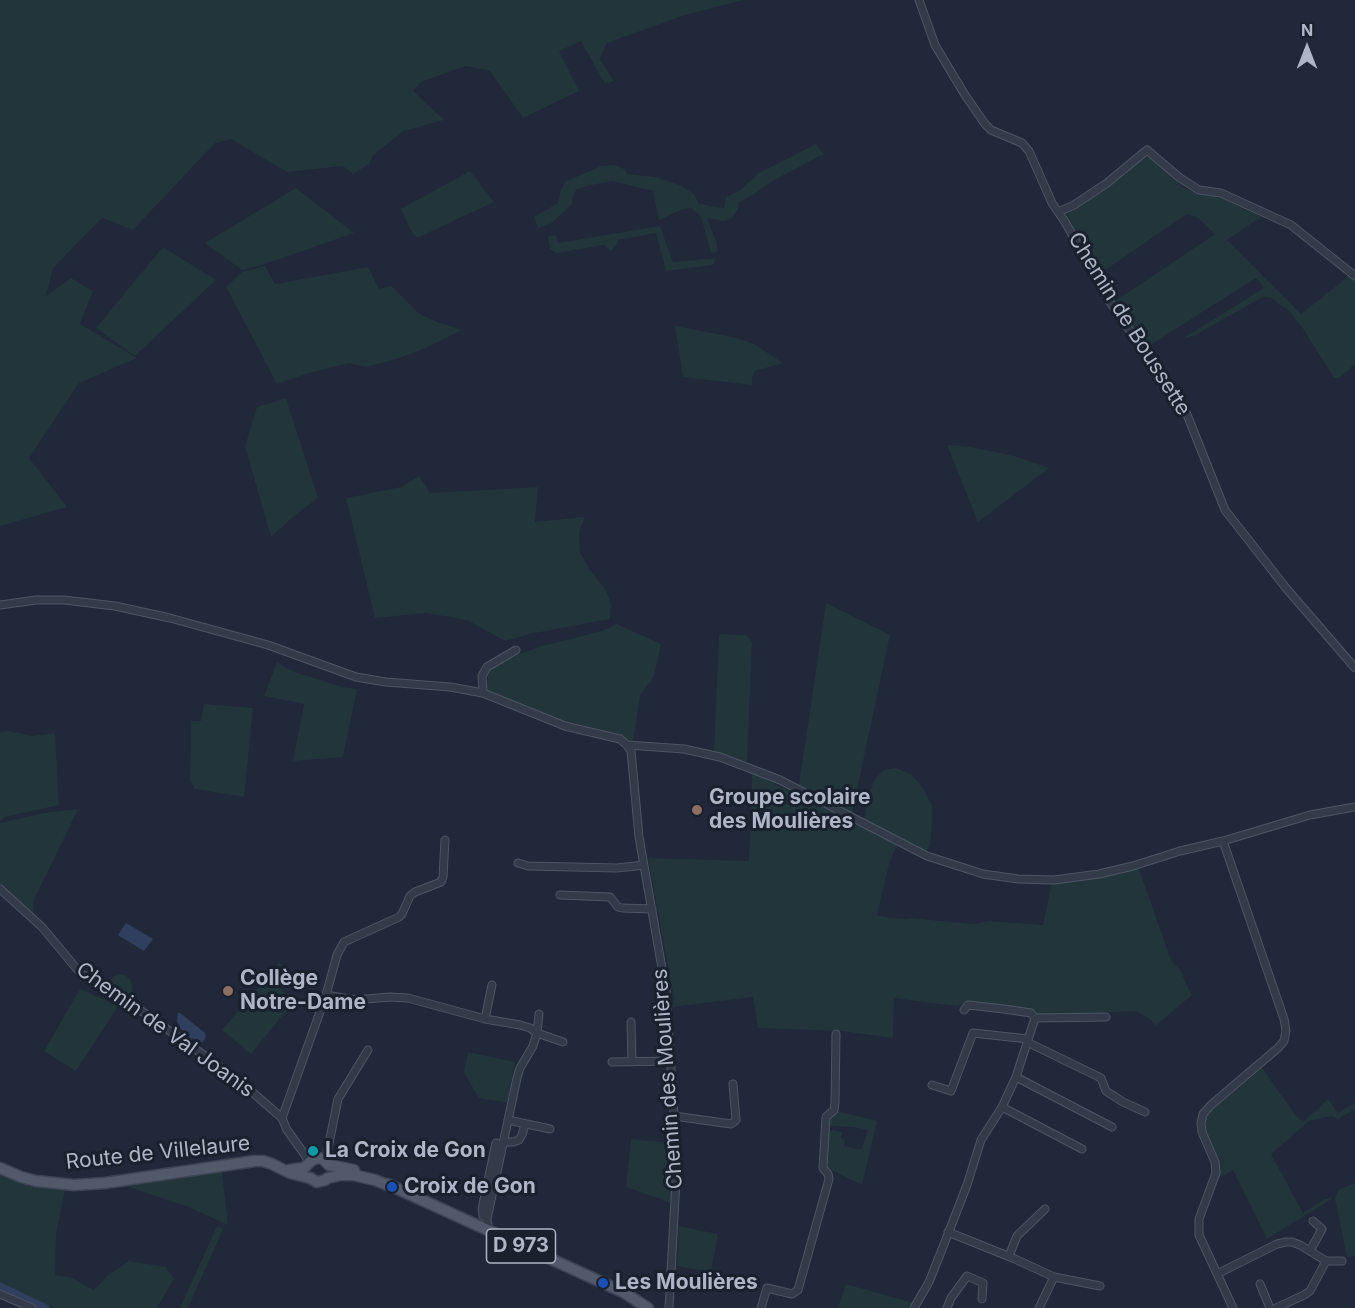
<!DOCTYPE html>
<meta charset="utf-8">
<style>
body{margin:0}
#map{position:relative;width:1355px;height:1308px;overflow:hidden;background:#202839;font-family:Inter,sans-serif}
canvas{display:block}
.north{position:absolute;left:1277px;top:18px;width:60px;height:60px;-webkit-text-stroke:4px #19202e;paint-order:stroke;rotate:0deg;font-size:16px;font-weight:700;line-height:24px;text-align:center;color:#aeb5c6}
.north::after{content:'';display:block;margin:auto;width:21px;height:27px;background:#aeb5c6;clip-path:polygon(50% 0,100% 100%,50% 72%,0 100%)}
</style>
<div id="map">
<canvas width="1355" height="1308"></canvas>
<div class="north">N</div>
</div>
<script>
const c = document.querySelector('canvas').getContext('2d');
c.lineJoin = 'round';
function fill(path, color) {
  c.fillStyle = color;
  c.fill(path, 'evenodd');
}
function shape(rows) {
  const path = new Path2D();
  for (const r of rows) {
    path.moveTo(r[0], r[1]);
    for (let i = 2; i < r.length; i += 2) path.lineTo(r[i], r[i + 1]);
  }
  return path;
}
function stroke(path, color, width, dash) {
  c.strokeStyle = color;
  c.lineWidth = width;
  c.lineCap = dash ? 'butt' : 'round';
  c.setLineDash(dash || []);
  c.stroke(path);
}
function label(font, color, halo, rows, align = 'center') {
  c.font = font + ' Inter,sans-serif';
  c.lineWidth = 6;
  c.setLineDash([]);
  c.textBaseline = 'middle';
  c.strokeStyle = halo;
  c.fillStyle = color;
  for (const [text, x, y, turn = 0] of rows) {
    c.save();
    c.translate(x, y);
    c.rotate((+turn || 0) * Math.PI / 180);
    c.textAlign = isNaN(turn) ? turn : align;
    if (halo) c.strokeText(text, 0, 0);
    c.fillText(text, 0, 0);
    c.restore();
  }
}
const green = shape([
 [0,0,743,0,685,15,607,43,600,59,614,81,605,84,581,41,559,51,579,91,523,118,490,71,466,66,421,82,413,91,444,120,404,131,373,155,369,164,353,174,343,166,287,172,231,139,215,143,133,230,102,218,53,268,46,296,71,278,93,291,80,324,137,358,79,383,29,458,67,507,0,526],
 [816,144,824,154,776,179,754,194,739,202,738,209,731,219,723,221,707,218,717,244,717,252,711,253,701,217,691,208,681,210,659,220,653,191,612,181,587,186,576,190,573,196,572,204,552,223,538,228,534,217,558,203,561,190,565,182,601,166,615,165,624,169,627,174,655,177,682,186,694,194,699,204,724,208,726,197,739,191,759,173],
 [1140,157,1151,157,1182,187,1198,193,1225,199,1261,217,1227,240,1301,314,1350,275,1355,279,1355,364,1339,378,1334,378,1304,330,1290,312,1272,298,1263,297,1195,335,1182,339,1264,288,1256,278,1147,347,1114,302,1215,234,1197,217,1187,214,1098,275,1067,219,1068,211],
 [470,171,494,202,417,238,410,229,401,209],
 [296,188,354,233,265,264,242,270,205,243],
 [660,226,673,262,716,258,713,265,666,271,656,233,618,240,617,244,611,251,604,245,557,253,550,249,548,236,556,235,558,243],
 [163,247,216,280,135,356,96,328],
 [265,266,275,284,368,267,379,289,391,286,418,313,437,322,462,330,430,346,400,358,366,367,349,363,309,373,277,384,226,287,242,272],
 [675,326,733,337,754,344,783,363,755,371,752,378,752,385,683,377],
 [286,398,318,498,293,517,271,537,245,446,257,407],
 [947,445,971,447,1014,456,1049,468,978,522],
 [419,476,430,493,538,487,535,522,585,517,579,533,580,552,590,570,606,590,611,604,610,619,530,634,505,641,467,620,426,613,375,618,346,498,401,487],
 [826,603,890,635,852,813,799,785],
 [617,624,661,644,659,655,653,678,640,695,633,742,611,732,561,720,486,690,489,670,514,656,542,646,605,630],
 [719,634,746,635,752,642,747,763,714,751],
 [277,662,287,669,298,673,342,687,357,689,343,757,293,761,304,704,264,696],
 [204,704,253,708,244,797,195,789,190,781,191,721,201,721],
 [9,731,32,736,55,733,59,805,5,817,0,821,0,732],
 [896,768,911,774,923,788,932,805,932,822,930,845,926,852,865,822,866,810,872,786,876,778,883,771,888,769],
 [752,773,802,797,897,844,889,864,877,915,891,918,908,919,909,918,974,924,989,921,1043,925,1052,882,1138,866,1171,960,1181,971,1186,984,1192,995,1155,1026,1151,1020,1137,1011,1039,1016,1033,1011,967,1003,956,1006,894,998,893,1038,841,1031,758,1028,753,997,672,1007,674,998,648,858,749,861],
 [78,809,34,900,33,916,0,888,0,823,43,813],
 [279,963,287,969,274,985,295,1000,251,1054,222,1030],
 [118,974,125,975,130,979,132,985,133,1000,131,1000,112,986,110,983,112,978],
 [80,989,118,1006,76,1071,44,1051],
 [468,1052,515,1062,507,1103,479,1098,464,1073],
 [1262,1068,1297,1117,1303,1122,1328,1099,1338,1113,1355,1103,1355,1109,1338,1119,1332,1116,1309,1121,1271,1154,1303,1213,1325,1199,1333,1198,1267,1239,1233,1170,1219,1178,1219,1167,1217,1158,1205,1132,1202,1122,1204,1114,1223,1101],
 [837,1111,877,1121,862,1185,831,1170,827,1164,829,1132,832,1130,842,1132,841,1138,845,1140,844,1146,861,1150,868,1130,853,1127,832,1126,829,1125,829,1118],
 [631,1139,672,1143,671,1203,626,1187],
 [222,1172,228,1225,186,1206,141,1191,127,1187,161,1181],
 [0,1173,23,1183,65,1191,56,1235,55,1275,72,1278,94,1290,108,1275,129,1261,166,1267,174,1279,157,1308,54,1308,0,1283],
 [1355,1183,1355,1256,1347,1257,1335,1199,1338,1190],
 [217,1226,223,1229,188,1308,180,1308],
 [679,1226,718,1234,711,1272,677,1266],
 [846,1284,914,1303,907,1308,838,1308]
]);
const water = shape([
 [126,923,153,939,144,951,118,935],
 [178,1013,180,1013,205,1033,206,1037,202,1043,198,1042,193,1038,191,1041,188,1038,189,1035,180,1028,177,1021]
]);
const canal = shape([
 [0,1286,46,1308]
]);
const minor = shape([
 [919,0,935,45,965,95,985,124,991,130,1022,143,1029,151,1052,203,1065,222,1110,302,1186,412,1225,510,1286,588,1355,668],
 [1058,212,1074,205,1107,183,1147,150,1180,178,1199,190,1221,193,1291,225,1355,276],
 [0,605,36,600,64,600,115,606,170,618,268,645,356,677,386,682,450,687,483,693,565,726,620,739,627,745,631,751,639,837,666,991,677,1162,669,1308],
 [483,693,482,676,487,667,516,650],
 [627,745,684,749,720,757,780,780,927,856,983,874,1018,879,1054,880,1099,874,1133,866,1180,851,1223,841,1310,815,1355,807],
 [1223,841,1284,1019,1286,1031,1284,1041,1278,1048,1211,1105,1203,1114,1201,1123,1202,1132,1215,1162,1216,1173,1199,1219,1199,1235,1233,1308],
 [518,863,528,866,617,868,644,865],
 [0,889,42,927,81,974,94,979,106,986,208,1058,244,1085,282,1118],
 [560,895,610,897,618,907,622,908,652,909],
 [326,995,355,1000,390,997,408,998,485,1019,520,1025,530,1028,537,1033,563,1042],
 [964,1010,968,1005,1004,1009,1031,1013,1035,1018],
 [1035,1018,1106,1017],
 [485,1019,492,985],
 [631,1022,632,1062],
 [1027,1042,1101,1078,1106,1091,1123,1102,1145,1112],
 [612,1062,671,1061],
 [1016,1077,1112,1127],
 [932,1085,951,1091,973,1033,1028,1039],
 [1002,1107,1082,1149],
 [674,1116,731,1124,734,1122,736,1120,733,1084],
 [508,1120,550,1129],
 [503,1142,513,1142,519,1140,522,1135,525,1124],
 [327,1153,338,1099,368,1050],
 [309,1164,305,1155,287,1130,282,1118,326,995,337,955,344,942,399,917,402,914,410,896,415,892,441,882,443,877,445,840],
 [483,1216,482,1209,496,1143],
 [489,1231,487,1219,517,1078,520,1068,533,1046,537,1033,539,1014],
 [948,1232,1015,1259,1054,1277,1039,1308],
 [1310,1251,1322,1229,1313,1221],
 [1009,1256,1017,1236,1045,1209],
 [1217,1274,1277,1244,1286,1242,1292,1242,1300,1245,1326,1261,1342,1261],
 [1054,1277,1100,1286],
 [1260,1284,1270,1308],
 [0,1294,32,1308],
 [761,1308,767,1288,792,1294,798,1290,829,1179,828,1174,823,1168,826,1117,834,1110,835,1103,836,1034],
 [914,1308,929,1282,941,1252,967,1185,981,1140,1002,1107,1016,1077,1035,1018],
 [947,1308,951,1298,967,1276,983,1283,982,1299],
 [1276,1308,1304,1295,1310,1291,1326,1261]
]);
const primary = shape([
 [0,1168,21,1177,36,1181,74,1185,105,1183,255,1161,263,1161,272,1164,290,1173,310,1178,317,1182,325,1180,328,1178,341,1175,353,1175,375,1180,392,1187],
 [289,1170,304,1168,312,1160,318,1158,323,1159,329,1165,354,1170],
 [387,1184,623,1292,648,1308]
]);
const markers = [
 [697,810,6,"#8d6e63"],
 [228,991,6,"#8d6e63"],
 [313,1151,6,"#0f9aa8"],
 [392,1187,6,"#1a4fb4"],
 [603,1283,6,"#1a4fb4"]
];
const shields = [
 [521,1246,69]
];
const shieldNames = [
 ["D 973",521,1246]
];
const streetNames = [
 ["Chemin de Boussette",1129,324,58],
 ["Chemin de Val Joanis",165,1030,36],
 ["Chemin des Moulières",668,1079,-94],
 ["Route de Villelaure",158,1153,-6]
];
const poiNames = [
 ["Groupe scolaire",709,798],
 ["des Moulières",709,822],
 ["Collège",240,979],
 ["Notre-Dame",240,1003],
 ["La Croix de Gon",325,1151],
 ["Croix de Gon",404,1187],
 ["Les Moulières",615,1283]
];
fill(green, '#22353a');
fill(water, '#313f5f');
stroke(canal, '#313f5f', 7);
stroke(minor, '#4e5564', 9);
stroke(primary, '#3d4453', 13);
stroke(minor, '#333a49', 7);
stroke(primary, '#51596a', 10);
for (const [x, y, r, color] of markers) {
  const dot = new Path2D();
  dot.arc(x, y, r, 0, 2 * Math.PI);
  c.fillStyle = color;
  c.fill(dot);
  stroke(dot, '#19202e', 2);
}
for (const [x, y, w] of shields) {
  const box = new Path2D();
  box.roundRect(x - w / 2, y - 17, w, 34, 4.5);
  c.fillStyle = '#19202e';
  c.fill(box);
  stroke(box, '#aeb5c6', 1.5);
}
label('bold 20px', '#aeb5c6', null, shieldNames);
label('21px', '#aeb5c6', '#19202e', streetNames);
label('bold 21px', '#aeb5c6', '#19202e', poiNames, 'left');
</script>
